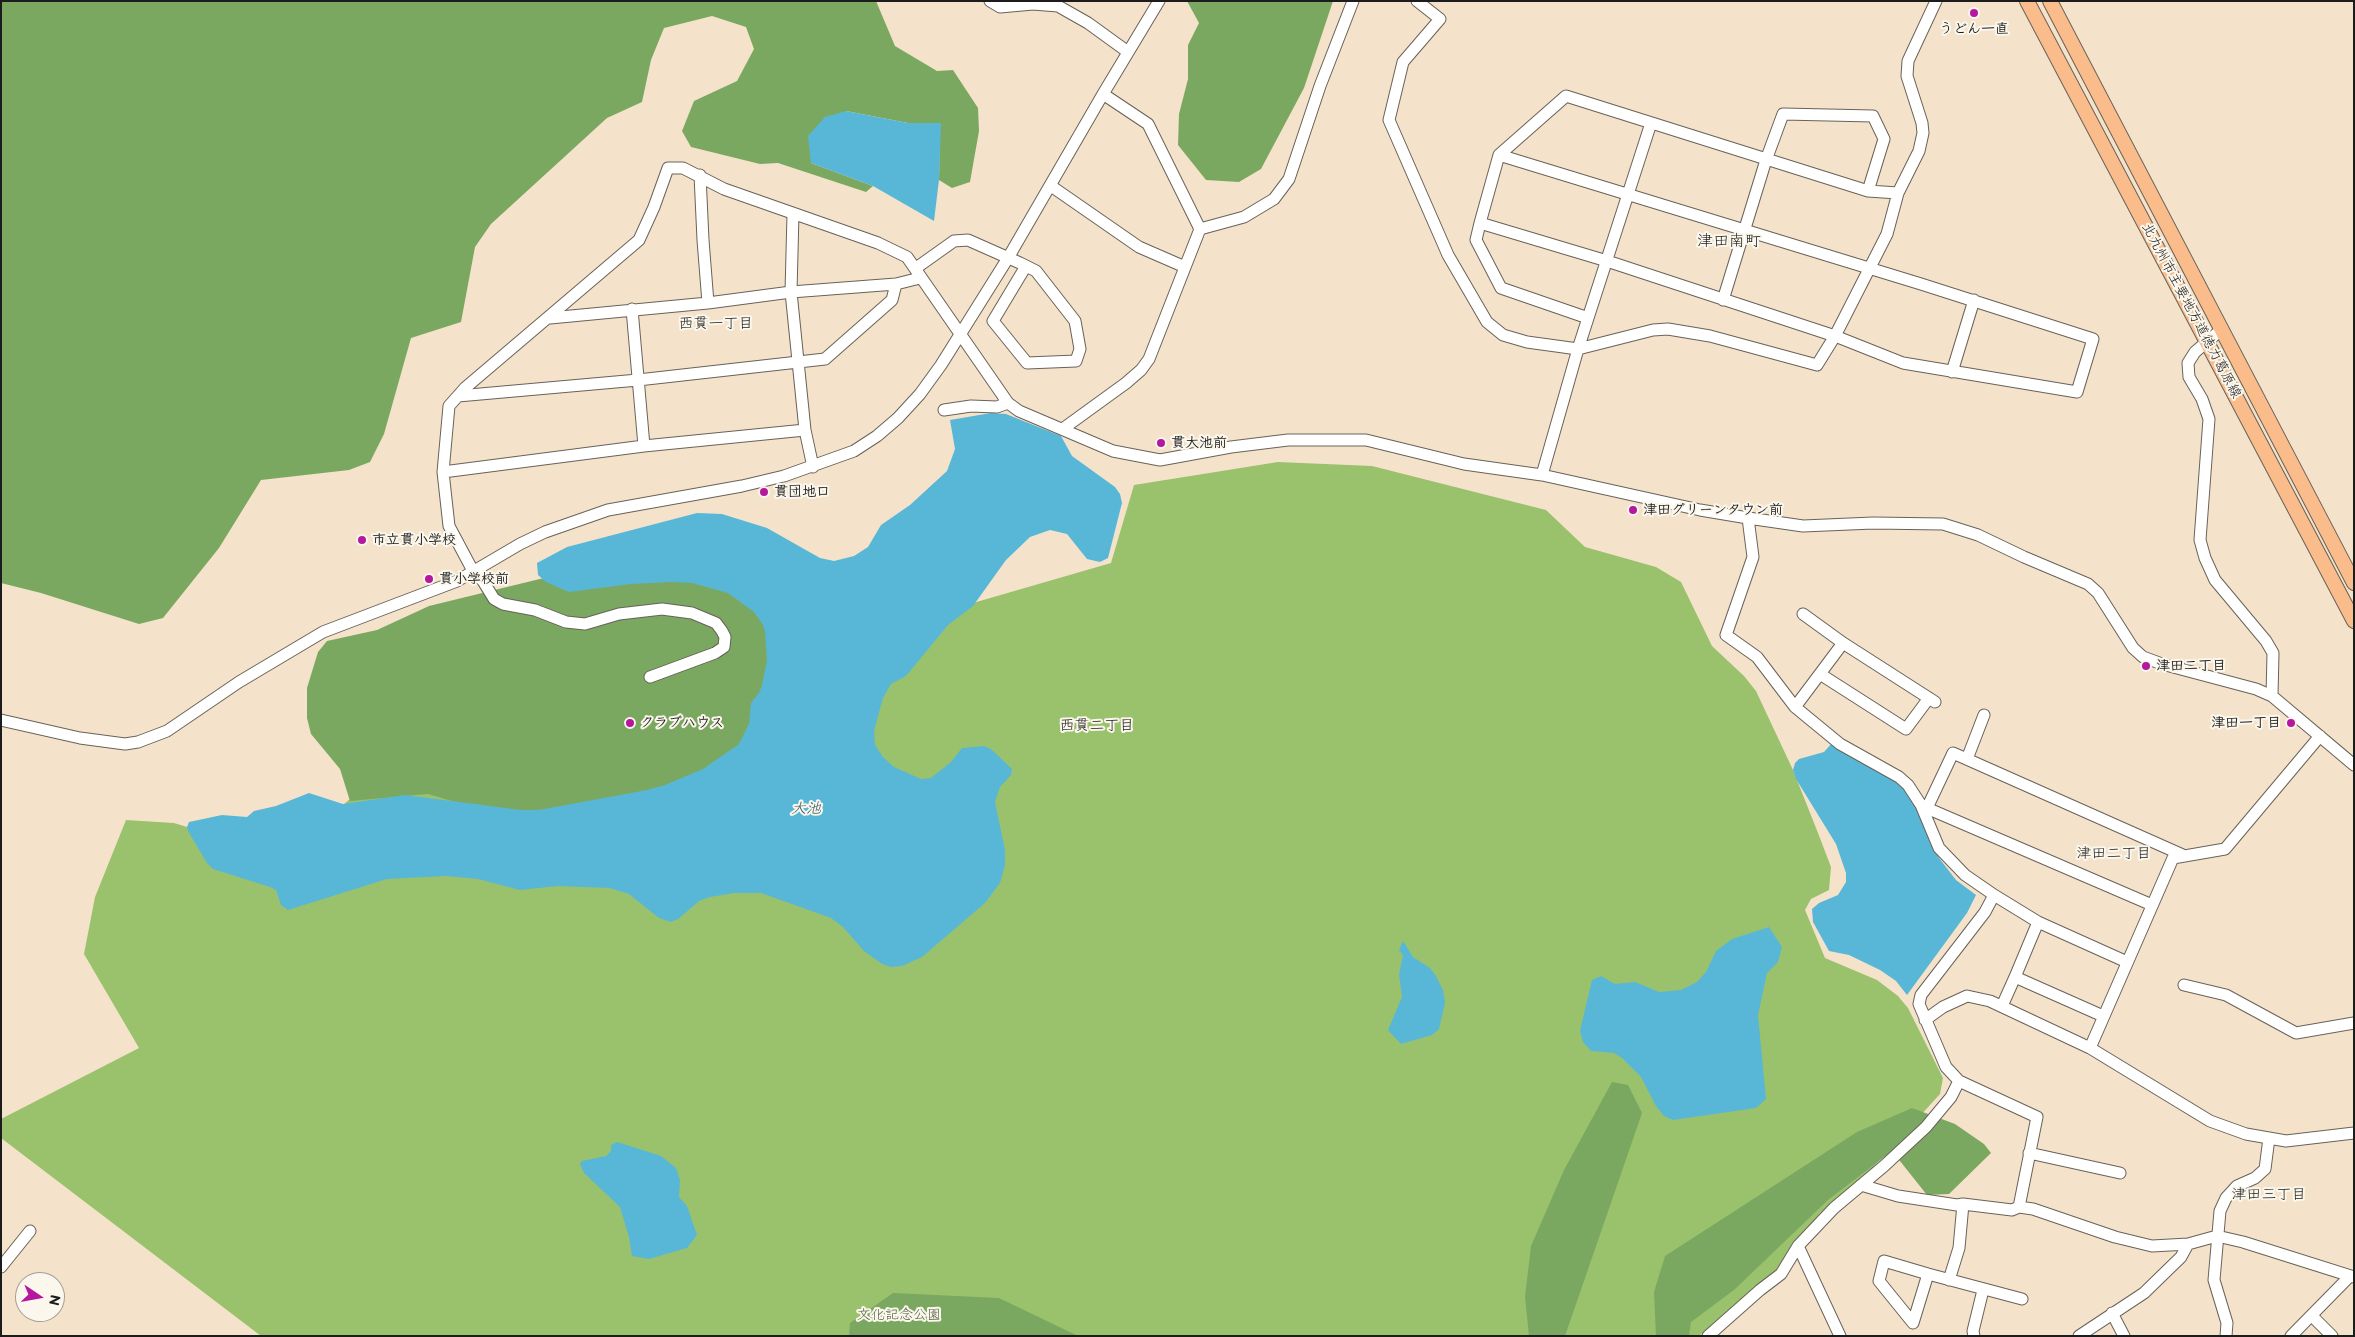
<!DOCTYPE html>
<meta charset="utf-8">
<style>
body{margin:0}
#map{position:relative;width:2355px;height:1337px;overflow:hidden;background:#f4e3ca;font-family:"Balsamiq Sans",sans-serif}
canvas{display:block}
.frame{position:absolute;inset:0;border:2px solid #1c1c1c;pointer-events:none}
.north{position:absolute;left:15px;top:1272px;width:50px;height:50px;box-sizing:border-box;background:#fbf7ec;border:1px solid #a29f99;border-radius:50%;rotate:102deg;font-size:14px;font-weight:700;line-height:20px;text-align:center;color:#1c1c1c}
.north::after{content:'';display:block;margin:auto;width:18px;height:22px;background:#b5179e;clip-path:polygon(50% 0,100% 100%,50% 72%,0 100%)}
</style>
<div id="map">
<canvas width="2355" height="1337"></canvas>
<div class="frame"></div>
<div class="north">N</div>
</div>
<script>
const c = document.querySelector('canvas').getContext('2d');
c.lineJoin = 'round';
function fill(path, color) {
  c.fillStyle = color;
  c.fill(path, 'evenodd');
}
function shape(rows) {
  const path = new Path2D();
  for (const r of rows) {
    path.moveTo(r[0], r[1]);
    for (let i = 2; i < r.length; i += 2) path.lineTo(r[i], r[i + 1]);
  }
  return path;
}
function stroke(path, color, width, dash) {
  c.strokeStyle = color;
  c.lineWidth = width;
  c.lineCap = dash ? 'butt' : 'round';
  c.setLineDash(dash || []);
  c.stroke(path);
}
function label(font, color, halo, rows, align = 'center') {
  c.font = font + ' "Balsamiq Sans","Klee One",sans-serif';
  c.lineWidth = 4;
  c.setLineDash([]);
  c.textBaseline = 'middle';
  c.strokeStyle = halo;
  c.fillStyle = color;
  for (const [text, x, y, turn = 0] of rows) {
    c.save();
    c.translate(x, y);
    c.rotate((+turn || 0) * Math.PI / 180);
    c.textAlign = isNaN(turn) ? turn : align;
    if (halo) c.strokeText(text, 0, 0);
    c.fillText(text, 0, 0);
    c.restore();
  }
}
const green = shape([
 [1278,462,1372,466,1546,510,1585,547,1656,567,1681,582,1712,646,1744,676,1756,691,1793,770,1818,833,1831,867,1829,890,1811,899,1805,910,1825,958,1877,980,1898,996,1908,1008,1943,1078,1940,1094,1857,1185,1837,1203,1820,1213,1777,1272,1699,1336,261,1336,1,1138,1,1119,139,1048,84,954,95,897,126,820,174,823,239,843,335,812,422,736,828,645,1111,563,1134,485]
]);
const forest = shape([
 [1,1,876,1,895,46,937,71,953,70,978,108,979,131,970,182,952,188,939,180,940,123,908,123,846,111,811,163,873,186,866,192,778,163,760,164,691,147,682,131,694,101,737,81,754,49,746,27,712,16,664,28,651,60,642,102,607,118,491,224,475,247,461,322,411,338,384,434,370,462,349,470,261,480,219,548,163,618,139,624,41,593,1,583],
 [1187,1,1333,1,1304,88,1261,169,1239,182,1206,180,1178,145,1179,114,1188,79,1188,45,1199,23],
 [593,566,734,583,778,634,766,740,680,793,528,816,469,806,428,794,350,801,340,769,311,734,307,718,307,688,318,652,327,641,377,630,429,606],
 [1612,1082,1628,1085,1642,1113,1565,1336,1529,1336,1525,1297,1531,1246,1564,1170],
 [1912,1108,1955,1124,1984,1144,1991,1153,1949,1194,1927,1195,1892,1151,1828,1200,1734,1290,1691,1322,1689,1336,1656,1336,1654,1292,1665,1256,1857,1132],
 [893,1293,999,1298,1078,1336,849,1336,850,1323]
]);
const water = shape([
 [846,111,908,123,941,123,939,180,934,221,873,186,811,163,808,136,825,117],
 [991,413,1006,414,1061,436,1072,456,1115,487,1120,494,1122,503,1108,558,1100,562,1087,559,1067,534,1050,530,1030,537,1006,560,973,606,948,625,906,676,891,684,883,698,874,731,875,745,883,757,894,767,921,779,931,778,951,762,962,748,984,746,991,749,1012,769,1011,775,1000,787,995,802,1005,850,1005,865,1000,883,985,903,922,957,902,966,891,967,882,964,864,951,843,927,831,918,761,893,734,893,710,897,699,901,678,919,671,922,659,918,629,894,609,888,558,886,520,890,478,879,446,876,387,879,288,910,281,905,276,890,270,887,213,869,207,863,188,831,187,827,189,822,222,815,247,817,254,811,276,806,309,793,343,804,405,795,521,810,539,810,647,790,665,785,703,769,739,744,749,724,751,703,759,693,762,685,767,661,765,632,763,625,754,612,728,593,692,583,672,582,631,584,569,592,546,582,538,575,537,563,567,547,697,513,722,514,767,528,820,558,834,561,854,556,868,547,881,525,910,505,947,471,955,449,950,420],
 [1832,743,1903,786,1913,801,1939,858,1956,880,1976,895,1967,913,1907,995,1896,981,1880,970,1849,955,1829,951,1813,922,1812,909,1819,903,1838,895,1846,882,1846,873,1836,844,1796,779,1793,770,1795,763,1799,759,1824,752],
 [1769,927,1782,947,1778,962,1767,973,1758,1015,1766,1099,1756,1108,1673,1120,1664,1116,1656,1106,1641,1077,1622,1058,1614,1053,1591,1051,1583,1042,1580,1031,1592,980,1601,976,1615,984,1635,982,1659,992,1681,990,1697,982,1706,972,1716,951,1732,939],
 [1403,941,1413,957,1430,968,1436,976,1443,990,1445,1003,1439,1029,1432,1035,1401,1044,1388,1030,1402,997,1399,974,1403,955,1399,950],
 [617,1142,661,1156,676,1168,680,1180,679,1197,687,1206,697,1235,687,1248,649,1259,632,1256,629,1237,620,1207,584,1173,580,1164,582,1161,606,1156,611,1151,611,1145]
]);
const minor = shape([
 [990,1,1000,7,1033,4,1058,6,1088,23,1128,52],
 [1417,1,1440,19,1403,62,1389,120,1448,255,1487,322,1503,335,1527,342,1578,349,1653,330,1668,329,1710,336,1817,365,1835,336,1887,234,1898,193,1919,151,1923,133,1922,123,1907,76,1908,61,1936,1],
 [1499,155,1921,284,2093,339,2077,392,1903,363,1835,336,1607,261,1480,223,1499,155,1566,96,1868,191,1898,193],
 [700,175,703,240,708,303],
 [1051,186,1139,247,1185,267],
 [793,214,791,292,805,430,813,467],
 [1480,223,1476,240,1501,288,1588,318],
 [1200,229,1244,217,1274,199,1289,179,1320,86,1353,1],
 [916,268,954,241,968,240,1020,263,1036,271,1075,321,1080,349,1076,361,1027,363,993,321,1026,266],
 [1723,300,1766,160,1783,114,1873,116,1884,139,1868,191],
 [632,309,644,446],
 [550,318,708,303,791,292,896,284,920,278],
 [2222,329,2195,352,2188,363,2189,377,2202,399,2209,419,2200,540,2205,558,2215,580,2266,641,2273,653,2272,696],
 [1952,372,1974,300],
 [458,396,638,380,825,359,892,300,896,284],
 [944,410,971,406,997,407,1008,403],
 [1064,428,1126,383,1141,370,1149,359,1200,229,1148,124,1103,94],
 [443,472,644,446,805,430],
 [1542,475,1578,349,1651,123],
 [1748,518,1753,557,1726,635,1757,657,1795,707,1840,744,1899,777,1908,785,1921,805,1939,848,1965,875,1994,895,1985,912,1921,995,1919,1004,1946,1067,1959,1081,2037,1117,2019,1207,2033,1209,2115,1237,2152,1246,2188,1244,2217,1236,2243,1242,2354,1277],
 [1803,614,1843,643],
 [1820,674,1906,729,1929,698],
 [650,677,715,653,724,647,725,637,722,631,716,623,692,613,662,609,619,614,585,624,566,622,535,610,503,604,494,599,483,581,473,571,449,526,443,472,449,406,465,388,639,240,654,207,668,168,683,168,724,189,878,243,907,257,1008,403,1019,411,1113,451,1160,460,1231,447,1288,440,1366,440,1464,464,1542,475,1700,510,1748,518,1803,526,1873,523,1943,524,1978,535,2024,557,2088,584,2098,593,2133,648,2143,657,2162,664,2256,689,2272,696,2354,765],
 [1795,707,1843,643,1935,702],
 [1,720,80,738,125,744,138,742,167,731,239,682,323,632,457,581,520,544,545,532,608,510,742,486,784,476,854,451,877,436,898,418,920,394,941,365,1008,258,1103,94,1159,1],
 [1967,759,1984,715],
 [1922,806,2152,905],
 [1927,808,1953,753,2185,856],
 [1994,895,2038,922],
 [2184,985,2226,995,2296,1033,2354,1023],
 [2002,1006,2015,977],
 [2103,1016,2015,977,2038,922,2127,962],
 [1925,1020,1943,1007,1967,996,1990,1001,2090,1048,2210,1121,2246,1134,2286,1141,2354,1133],
 [2090,1048,2173,858,2225,849,2320,736],
 [2029,1153,2120,1173],
 [1861,1185,1898,1196,1957,1205,1963,1204],
 [1798,1246,1840,1336],
 [1,1267,30,1231],
 [1928,1274,1884,1261,1879,1281,1913,1323,1928,1274,2022,1299],
 [1949,1280,1959,1248,1963,1204,2012,1210,2019,1207],
 [2112,1313,2124,1336],
 [2312,1316,2332,1336],
 [1708,1336,1760,1290,1781,1274,1798,1246,1834,1208,1884,1166,1926,1127,1951,1097,1959,1081],
 [1974,1336,1973,1331,1983,1290],
 [2079,1336,2144,1293,2181,1257,2188,1244],
 [2226,1336,2227,1323,2214,1280,2220,1211,2226,1198,2237,1186,2255,1178,2265,1169,2269,1138],
 [2291,1336,2350,1276]
]);
const major = shape([
 [2027,1,2354,621],
 [2050,1,2354,583]
]);
const markers = [
 [1974,13,5,"#b5179e"],
 [1161,443,5,"#b5179e"],
 [764,492,5,"#b5179e"],
 [1633,510,5,"#b5179e"],
 [362,540,5,"#b5179e"],
 [429,579,5,"#b5179e"],
 [2146,666,5,"#b5179e"],
 [630,723,5,"#b5179e"],
 [2291,723,5,"#b5179e"]
];
const poiNames = [
 ["うどん一直",1974,29,"center"],
 ["貫大池前",1171,443],
 ["貫団地口",774,492],
 ["津田グリーンタウン前",1643,510],
 ["市立貫小学校",372,540],
 ["貫小学校前",439,579],
 ["津田二丁目",2156,666],
 ["クラブハウス",640,723],
 ["津田一丁目",2281,723,"right"]
];
const streetNames = [
 ["北九州市主要地方道徳力葛原線",2191,311,62]
];
const parkNames = [
 ["文化記念公園",899,1315]
];
const neighbourhoodNames = [
 ["西貫一丁目",716,324],
 ["西貫二丁目",1097,726],
 ["津田二丁目",2114,854],
 ["津田三丁目",2269,1195]
];
const waterNames = [
 ["大池",806,809]
];
const quarterNames = [
 ["津田南町",1729,242]
];
fill(green, '#9ac26d');
fill(forest, '#7ba860');
fill(water, '#58b7d7');
stroke(minor, '#686259', 13);
stroke(major, '#686259', 16);
stroke(minor, '#fff', 11);
stroke(major, '#f9bc8a', 14);
for (const [x, y, r, color] of markers) {
  const dot = new Path2D();
  dot.arc(x, y, r, 0, 2 * Math.PI);
  c.fillStyle = color;
  c.fill(dot);
  stroke(dot, '#fbf7ec', 2);
}
label('bold 14px', '#1c1c1c', '#fbf7ec', poiNames, 'left');
label('14px', '#1c1c1c', '#fbf7ec', streetNames);
label('14px', '#4e5e3c', '#fbf7ec', parkNames);
label('15px', '#1c1c1c', '#fbf7ec', neighbourhoodNames);
label('italic 15px', '#345a67', '#fbf7ec', waterNames);
label('16px', '#1c1c1c', '#fbf7ec', quarterNames);
</script>
